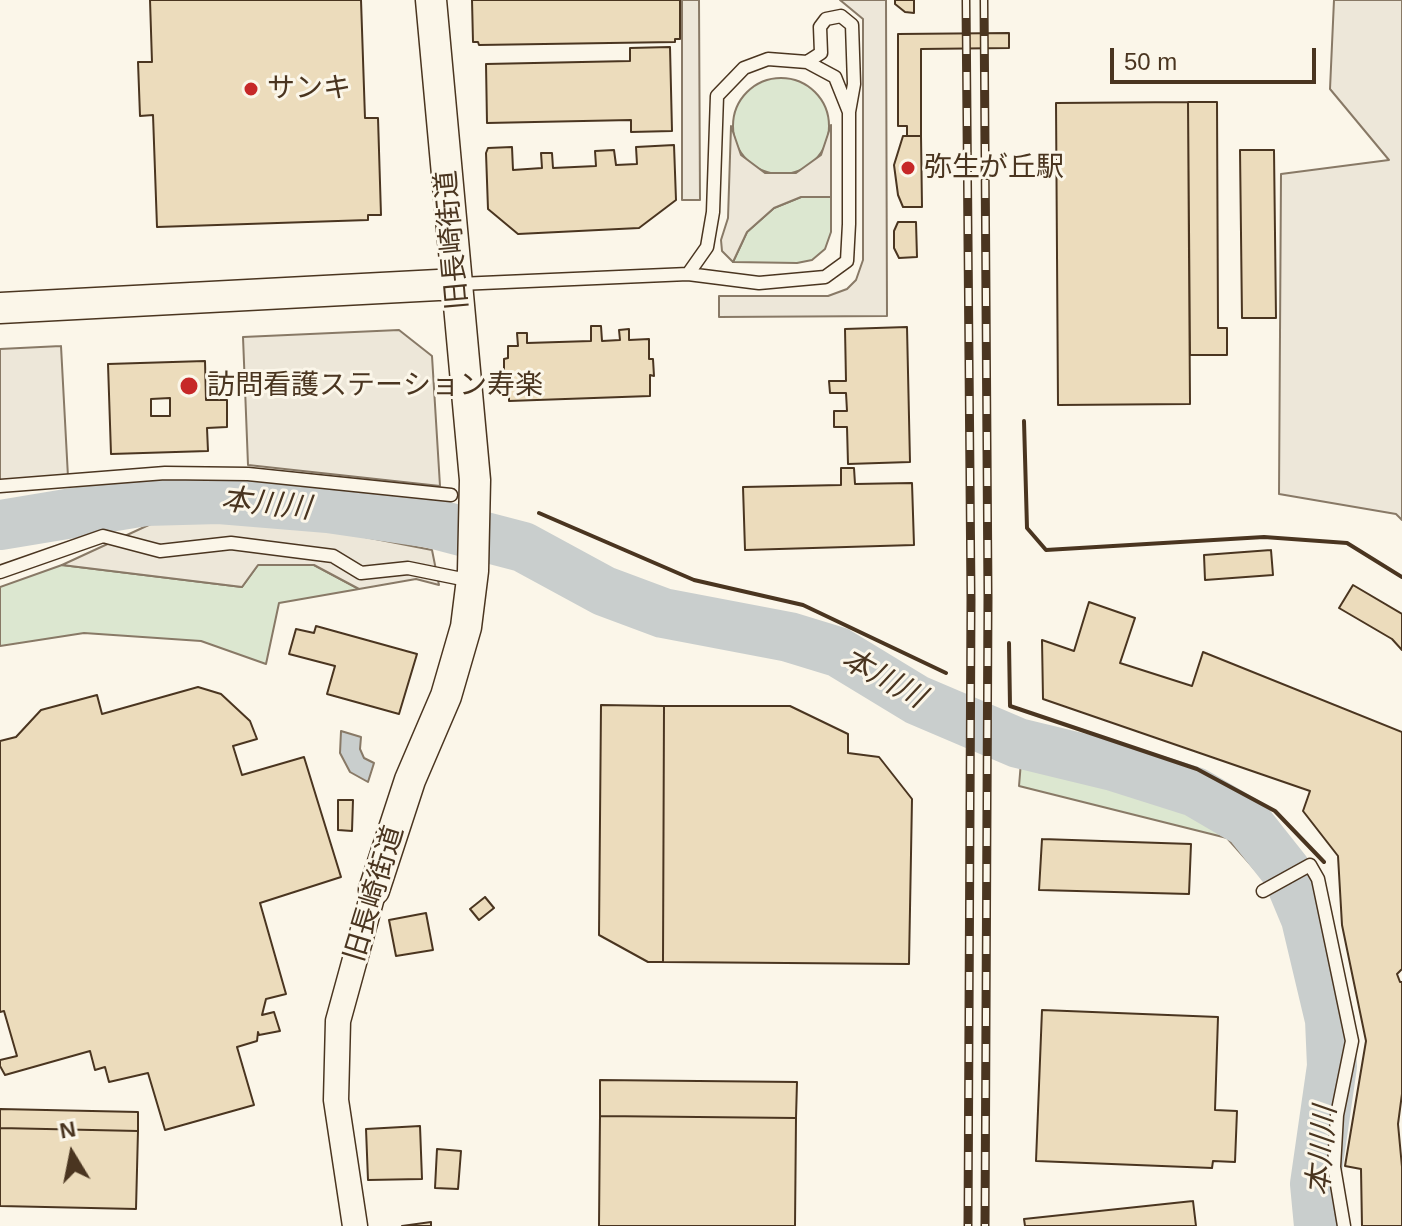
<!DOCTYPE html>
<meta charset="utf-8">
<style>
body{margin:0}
#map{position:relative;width:1402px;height:1226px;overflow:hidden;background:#fbf6e9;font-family:Arial,sans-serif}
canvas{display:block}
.north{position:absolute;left:32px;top:1114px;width:80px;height:80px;-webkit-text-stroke:6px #fbf6e9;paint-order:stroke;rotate:350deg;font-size:22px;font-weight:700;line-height:32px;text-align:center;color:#4a3520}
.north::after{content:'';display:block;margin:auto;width:28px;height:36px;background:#4a3520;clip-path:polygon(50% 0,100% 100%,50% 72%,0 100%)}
.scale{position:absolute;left:1110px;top:48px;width:206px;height:36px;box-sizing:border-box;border:4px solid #4a3520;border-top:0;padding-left:10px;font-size:24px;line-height:28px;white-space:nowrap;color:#4a3520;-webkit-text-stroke:6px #fbf6e9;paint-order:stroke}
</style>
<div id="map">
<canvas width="1402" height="1226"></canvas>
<div class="north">N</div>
<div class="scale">50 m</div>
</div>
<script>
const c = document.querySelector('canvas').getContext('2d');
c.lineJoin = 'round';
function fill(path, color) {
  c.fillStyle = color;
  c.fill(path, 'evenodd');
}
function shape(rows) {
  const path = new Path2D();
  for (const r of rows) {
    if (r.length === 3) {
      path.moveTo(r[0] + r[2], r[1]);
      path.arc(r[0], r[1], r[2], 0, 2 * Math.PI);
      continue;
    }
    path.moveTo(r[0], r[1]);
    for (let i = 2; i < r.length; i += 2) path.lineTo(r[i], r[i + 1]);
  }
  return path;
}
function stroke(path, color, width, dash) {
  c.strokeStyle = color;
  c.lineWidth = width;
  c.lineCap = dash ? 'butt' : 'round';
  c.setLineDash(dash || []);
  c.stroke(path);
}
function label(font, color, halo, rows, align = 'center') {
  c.font = font + ' Arial,"Noto Sans JP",sans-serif';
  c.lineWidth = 6;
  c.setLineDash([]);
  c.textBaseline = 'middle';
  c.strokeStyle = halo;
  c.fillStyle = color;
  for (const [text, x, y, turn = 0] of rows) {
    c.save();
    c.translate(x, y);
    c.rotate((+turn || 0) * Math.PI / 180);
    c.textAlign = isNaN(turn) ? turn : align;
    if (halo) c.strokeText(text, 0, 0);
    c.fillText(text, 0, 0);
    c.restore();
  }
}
const green = shape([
 [781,126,48],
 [801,197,831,197,831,232,825,249,812,260,797,263,733,262,747,232,774,208,801,197],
 [62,565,242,587,258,565,314,565,359,589,279,603,266,664,201,641,84,633,0,646,0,587,62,565],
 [1021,762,1229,825,1268,867,1267,883,1227,838,1019,786,1021,762]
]);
const parking = shape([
 [682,0,699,0,700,200,682,200,682,0],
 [840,0,886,0,887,316,719,317,719,296,828,296,847,289,856,280,863,260,863,19,840,0],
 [1334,0,1402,0,1402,520,1396,514,1279,494,1281,174,1389,160,1330,89,1334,0],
 [831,125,831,197,801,197,774,208,747,232,733,262,722,251,721,240,728,218,731,126,741,155,765,173,796,173,821,155,831,125],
 [399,330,432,356,440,486,248,465,243,337,399,330],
 [61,346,68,477,0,481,0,349,61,346],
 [166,517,298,524,432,550,439,585,416,579,359,589,314,565,258,565,242,587,62,565,166,517]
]);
const water = shape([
 [341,731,361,737,360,749,364,758,374,763,368,782,350,772,340,753,341,731]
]);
const river = shape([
 [0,525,145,501,219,499,328,508,431,523,523,547,604,591,663,613,789,637,838,652,917,700,1018,743,1113,766,1195,792,1248,823,1286,871,1306,919,1330,1020,1332,1066,1315,1184,1319,1226]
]);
const building = shape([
 [150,0,361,0,365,118,378,118,381,215,368,215,368,220,157,227,153,115,140,116,138,62,152,62,150,0],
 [472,0,680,0,680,39,675,39,675,42,479,45,478,42,473,42,472,0],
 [895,0,914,0,914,13,905,12,895,4,895,0],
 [1009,33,1009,48,921,49,921,136,907,136,907,126,898,126,898,34,1009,33],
 [670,47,672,131,631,132,631,120,487,123,486,64,630,61,630,48,670,47],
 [1188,102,1190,404,1058,405,1056,103,1188,102],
 [1188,102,1217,102,1218,328,1227,328,1227,355,1190,355,1188,102],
 [903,136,921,136,922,207,903,207,898,195,894,165,903,136],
 [674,145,676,200,639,228,518,234,488,209,486,153,488,148,512,147,513,170,542,168,541,153,552,153,553,168,596,166,595,151,614,150,616,165,637,164,636,147,674,145],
 [1240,150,1274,150,1276,318,1242,318,1240,150],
 [898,222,916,222,917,257,899,258,894,248,894,231,898,222],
 [591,326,601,326,602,341,620,340,619,330,629,329,629,340,649,339,649,359,653,359,654,376,650,375,650,396,509,401,509,383,504,383,504,359,508,358,508,346,518,346,517,333,527,333,527,343,591,341,591,326],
 [907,327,910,462,848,464,847,427,834,427,834,411,847,411,846,393,830,393,829,381,846,381,845,329,907,327],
 [205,361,206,400,227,400,227,427,207,428,208,451,111,454,108,364,205,361],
 [170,398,170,416,151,416,151,399,170,398],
 [841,468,854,468,855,484,912,483,914,545,745,550,743,487,841,485,841,468],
 [1271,550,1273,575,1205,580,1204,555,1271,550],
 [1353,585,1402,614,1402,650,1392,639,1339,608,1353,585],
 [1089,602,1135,618,1120,663,1192,686,1203,652,1402,732,1402,969,1397,974,1400,982,1402,982,1402,1094,1398,1124,1402,1167,1402,1226,1362,1226,1361,1169,1345,1166,1366,1041,1342,925,1338,856,1303,811,1310,791,1043,699,1042,640,1074,651,1089,602],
 [316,626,417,654,399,714,327,694,335,666,289,654,296,629,314,633,316,626],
 [198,687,221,694,250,721,257,739,233,746,242,775,304,757,341,877,260,903,286,994,266,999,262,1015,274,1012,280,1031,259,1035,258,1032,257,1041,237,1047,254,1105,165,1130,148,1073,109,1082,105,1067,95,1070,90,1051,5,1075,0,1066,0,1060,17,1056,4,1011,0,1012,0,741,16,737,41,710,97,695,102,714,198,687],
 [601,705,664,706,663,962,648,962,599,935,601,705],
 [664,706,790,706,848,734,848,753,879,757,912,799,909,964,663,962,664,706],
 [338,800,353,800,352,831,338,830,338,800],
 [1042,839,1191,844,1189,894,1039,890,1042,839],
 [485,897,494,908,479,920,470,909,485,897],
 [426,913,433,950,396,956,389,920,426,913],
 [1042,1010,1218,1017,1215,1110,1237,1111,1235,1162,1213,1161,1212,1168,1036,1161,1042,1010],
 [600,1080,797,1082,796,1118,600,1116,600,1080],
 [0,1109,138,1112,138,1131,0,1128,0,1109],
 [600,1116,796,1118,795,1226,599,1226,600,1116],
 [420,1126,422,1179,368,1180,366,1129,420,1126],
 [0,1128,138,1131,136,1209,0,1206,0,1128],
 [437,1149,461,1151,458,1189,435,1188,437,1149],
 [1193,1201,1196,1226,1025,1226,1024,1219,1193,1201],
 [431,1222,431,1226,402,1226,431,1222]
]);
const service = shape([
 [807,62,821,53,820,27,826,19,841,16,852,25,854,84,849,112],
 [459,284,688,274,759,283,825,277,847,261,849,224,849,112,835,77,807,62,768,59,744,68,717,96,713,212,707,247,688,274],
 [0,486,165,473,248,474,451,495],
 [0,572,103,536,160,551,231,543,333,556,361,573,408,568,472,581],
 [1263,891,1310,865,1318,879,1352,1041,1337,1115,1334,1167,1344,1226]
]);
const minor = shape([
 [355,1226,336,1100,338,1021,374,890]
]);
const tertiary = shape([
 [0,308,457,284],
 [374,890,410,780,446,696,466,627,473,571,475,480,431,0]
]);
const rail = shape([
 [966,0,971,599,968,1226],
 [984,0,988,597,985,1226]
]);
const wall = shape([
 [1024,421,1027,528,1046,550,1264,537,1347,543,1402,577],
 [539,513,694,580,803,605,946,673],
 [1009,643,1010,706,1197,769,1275,811,1324,862]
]);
const markers = [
 [251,89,8,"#c62828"],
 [908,168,8,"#c62828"],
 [189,386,10,"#c62828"]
];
const poiNames = [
 ["サンキ",267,89],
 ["弥生が丘駅",924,168],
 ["訪問看護ステーション寿楽",207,386]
];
const streetNames = [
 ["旧長崎街道",453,240,-95],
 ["旧長崎街道",375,894,-73]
];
const waterNames = [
 ["本川川",266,505,6],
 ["本川川",883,679,29],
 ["本川川",1323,1151,-85]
];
fill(green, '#dce7d0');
stroke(green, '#887966', 2);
fill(parking, '#ede7d9');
stroke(parking, '#887966', 2);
fill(water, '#c9cecd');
stroke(water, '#887966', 2);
stroke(river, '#c9cecd', 50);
fill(building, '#ecdcbc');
stroke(building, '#4a3520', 2);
stroke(service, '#4a3520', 15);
stroke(minor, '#4a3520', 27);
stroke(tertiary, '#4a3520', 33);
stroke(service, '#fbf6e9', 12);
stroke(minor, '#fbf6e9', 24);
stroke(tertiary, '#fbf6e9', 30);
stroke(rail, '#4a3520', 9);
stroke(rail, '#fbf6e9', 6, [18]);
stroke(wall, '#4a3520', 4);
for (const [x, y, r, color] of markers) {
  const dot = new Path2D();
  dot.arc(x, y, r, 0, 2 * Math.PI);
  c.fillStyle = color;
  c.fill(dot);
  stroke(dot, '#fbf6e9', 3);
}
label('28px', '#4a3520', '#fbf6e9', poiNames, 'left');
label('28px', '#4a3520', '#fbf6e9', streetNames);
label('italic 30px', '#4a3520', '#fbf6e9', waterNames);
</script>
